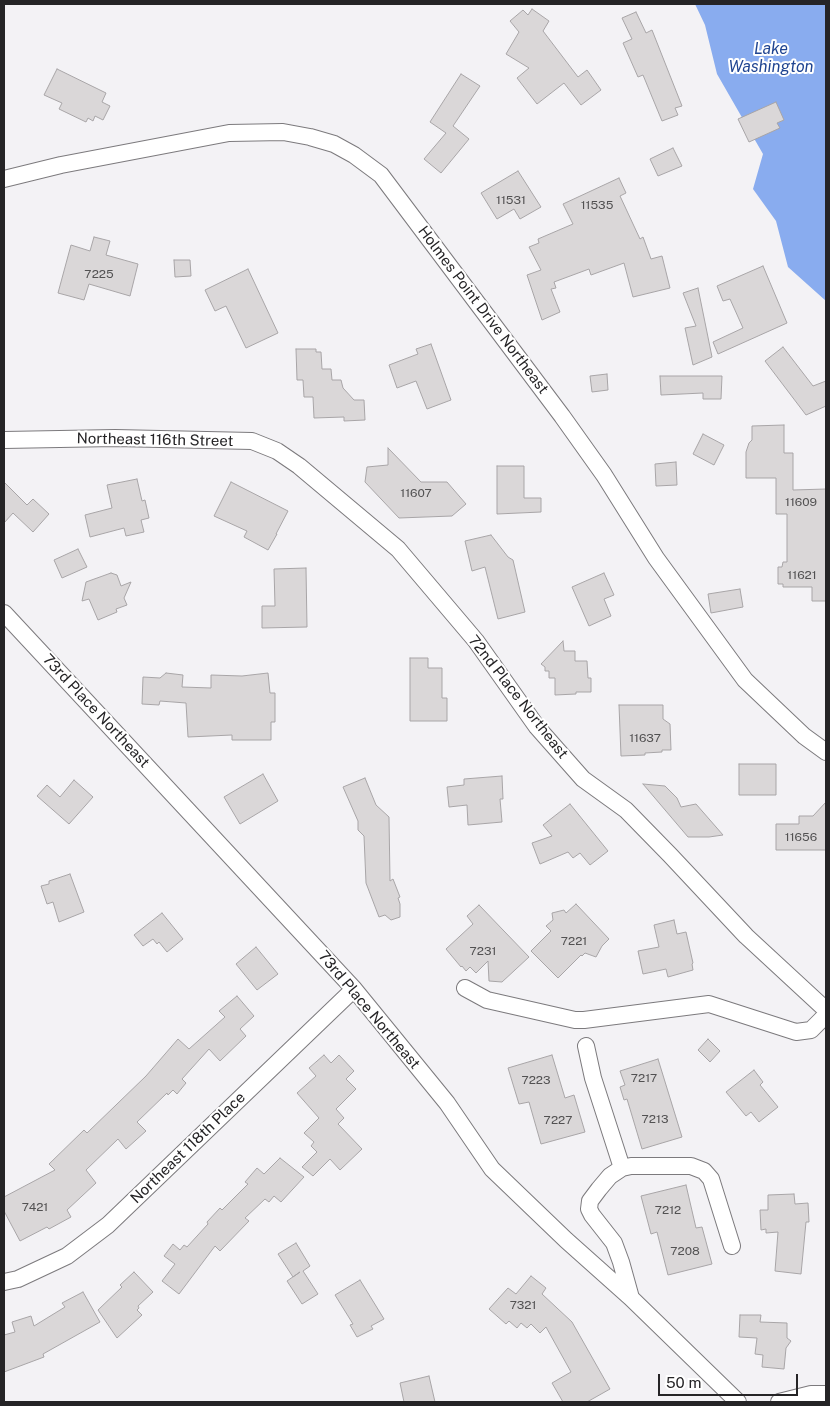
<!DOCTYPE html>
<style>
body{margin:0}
#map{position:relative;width:830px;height:1406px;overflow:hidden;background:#f3f2f5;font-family:"Public Sans",sans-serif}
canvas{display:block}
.frame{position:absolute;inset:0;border:5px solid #252426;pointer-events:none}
.scale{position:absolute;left:658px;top:1374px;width:140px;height:22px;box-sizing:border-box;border:2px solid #252426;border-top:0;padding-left:6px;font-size:15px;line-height:18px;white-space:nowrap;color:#252426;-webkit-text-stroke:4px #fff;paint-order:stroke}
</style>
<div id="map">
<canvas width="830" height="1406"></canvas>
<div class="frame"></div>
<div class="scale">50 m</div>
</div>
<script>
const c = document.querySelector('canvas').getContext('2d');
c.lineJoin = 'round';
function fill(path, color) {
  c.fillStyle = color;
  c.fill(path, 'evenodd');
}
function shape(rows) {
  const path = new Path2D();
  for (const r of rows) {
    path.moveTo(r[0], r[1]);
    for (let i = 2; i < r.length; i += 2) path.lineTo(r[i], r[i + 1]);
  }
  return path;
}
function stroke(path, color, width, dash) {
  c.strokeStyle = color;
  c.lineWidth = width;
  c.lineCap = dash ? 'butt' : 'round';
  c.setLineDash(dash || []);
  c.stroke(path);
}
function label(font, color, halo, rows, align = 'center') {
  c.font = font + ' "Public Sans",sans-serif';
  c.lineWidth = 4;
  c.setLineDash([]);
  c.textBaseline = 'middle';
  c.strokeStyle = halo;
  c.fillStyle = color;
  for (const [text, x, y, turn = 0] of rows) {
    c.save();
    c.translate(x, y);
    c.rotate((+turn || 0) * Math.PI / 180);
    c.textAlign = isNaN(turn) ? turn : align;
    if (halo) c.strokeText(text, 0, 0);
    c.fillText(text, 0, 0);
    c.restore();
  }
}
const water = shape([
 [695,4,826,4,826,301,788,267,776,221,753,189,763,154,717,74,705,25]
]);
const building = shape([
 [532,9,549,21,543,31,578,77,587,70,601,90,581,105,564,83,537,104,517,78,529,68,506,54,519,32,510,21,523,10,528,15,532,9],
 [636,12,646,33,652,30,682,106,675,108,678,115,662,121,643,75,638,77,623,43,632,39,622,18,636,12],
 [57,69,106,93,102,102,110,106,103,120,95,116,93,121,88,118,86,122,59,109,62,103,44,95,57,69],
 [461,74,480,86,453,126,469,139,441,173,424,159,446,133,430,122,461,74],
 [776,102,784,120,777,123,780,128,749,142,738,119,776,102],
 [673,148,682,166,658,176,650,159,673,148],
 [518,171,541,207,520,219,514,209,497,219,481,193,518,171],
 [619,178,626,193,620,196,640,239,643,237,651,259,662,256,670,288,633,297,624,263,591,275,589,269,554,282,556,288,551,289,560,312,542,320,527,275,541,270,529,247,539,243,538,239,573,224,563,204,619,178],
 [94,237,110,241,106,255,138,264,130,296,89,284,84,300,58,293,71,245,90,251,94,237],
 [174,260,190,260,191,276,175,277,174,260],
 [763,266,787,323,718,354,713,342,743,328,730,299,723,301,717,286,763,266],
 [248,269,278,333,246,348,226,306,215,311,205,290,248,269],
 [698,288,712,357,693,365,685,328,696,326,683,293,698,288],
 [431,344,451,400,427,409,416,381,397,388,389,365,418,354,416,349,431,344],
 [783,347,813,386,826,381,826,406,806,415,765,361,783,347],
 [296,349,316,349,316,352,321,352,322,369,331,369,332,380,341,380,343,388,354,400,364,400,365,420,344,421,344,417,314,418,313,397,304,397,303,380,297,380,296,349],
 [607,374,608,390,592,392,590,376,607,374],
 [660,376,722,376,721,399,703,399,703,393,661,395,660,376],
 [784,425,784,453,793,453,793,490,826,489,826,601,812,601,812,587,783,587,783,584,778,584,778,567,782,567,783,562,787,562,787,514,776,514,776,478,746,478,746,452,749,443,752,440,752,426,784,425],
 [703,434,724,445,714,465,693,454,703,434],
 [388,448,421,482,447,482,466,504,452,516,399,518,365,482,367,467,388,465,388,448],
 [676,462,677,485,656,486,655,464,676,462],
 [497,466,524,466,524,498,541,498,541,512,497,514,497,466],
 [137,479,142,501,145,500,149,518,141,520,144,532,126,536,124,528,90,537,85,515,112,508,107,485,137,479],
 [4,482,27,505,33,499,49,514,33,532,13,513,4,523,4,482],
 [231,482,288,511,276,534,277,534,268,550,244,537,247,531,214,516,231,482],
 [491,535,508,557,513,560,525,612,498,619,485,567,472,571,465,541,491,535],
 [78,549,87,567,62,578,54,560,78,549],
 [306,568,307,627,262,628,262,606,275,606,274,569,306,568],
 [111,573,117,575,121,586,131,582,124,598,127,605,116,609,117,612,98,620,89,599,82,601,86,582,111,573],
 [604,573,614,595,604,599,611,616,589,626,572,587,604,573],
 [740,589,743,607,711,613,708,594,740,589],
 [563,641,564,651,575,651,575,661,587,661,588,678,591,678,591,692,576,692,576,694,555,695,555,678,549,678,549,671,545,671,545,667,541,664,563,641],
 [410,658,428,658,428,668,442,668,442,698,447,698,447,721,410,721,410,658],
 [166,673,183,675,182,687,211,688,211,675,242,676,268,673,270,693,275,693,275,722,271,722,271,740,232,740,232,735,188,737,186,703,160,701,159,705,142,704,143,677,160,678,166,673],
 [619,705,663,705,663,719,670,724,671,750,662,750,662,752,645,753,645,755,621,756,619,705],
 [739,764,776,764,776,795,739,795,739,764],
 [263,774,278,801,240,824,224,797,263,774],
 [502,776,503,799,500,799,502,822,468,825,467,805,449,807,447,787,464,785,464,779,502,776],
 [365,778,376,805,389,817,390,881,393,879,400,897,398,898,400,904,400,917,391,920,385,915,379,917,366,883,364,836,358,830,358,821,343,787,365,778],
 [74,780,93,797,69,824,37,796,47,785,60,797,74,780],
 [643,784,665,786,677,798,681,807,696,804,723,835,709,837,688,837,643,784],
 [826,802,826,850,776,850,776,824,799,824,799,816,813,816,826,802],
 [570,804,608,851,590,865,580,853,573,858,568,852,540,864,532,843,552,836,543,825,570,804],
 [70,874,84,912,59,922,53,902,47,904,41,886,49,884,49,881,70,874],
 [576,904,609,939,602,946,596,957,585,953,582,956,581,955,558,978,531,951,551,931,546,926,553,920,552,913,564,910,566,913,576,904],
 [479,905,529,957,502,982,489,981,488,961,476,973,470,967,466,971,462,966,461,967,446,949,473,924,467,916,479,905],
 [162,913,183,939,167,952,159,942,157,944,153,939,143,946,134,935,162,913],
 [674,920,677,934,686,932,693,963,692,964,693,970,668,977,666,969,643,974,638,951,659,947,654,925,674,920],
 [256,947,278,974,257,990,236,964,256,947],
 [237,996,254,1016,240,1029,246,1036,220,1061,209,1049,182,1079,186,1083,177,1094,173,1090,168,1095,167,1093,137,1122,146,1131,126,1149,118,1139,86,1170,96,1183,67,1210,71,1217,49,1229,47,1227,20,1241,4,1211,4,1197,55,1170,49,1164,84,1130,87,1133,146,1076,178,1039,189,1049,225,1017,219,1011,237,996],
 [708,1039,720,1051,710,1062,698,1050,708,1039],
 [324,1055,331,1063,339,1055,354,1071,346,1079,356,1089,336,1109,344,1118,338,1124,362,1149,340,1170,330,1159,313,1176,302,1167,317,1152,311,1146,314,1142,304,1133,319,1118,297,1093,316,1076,309,1068,324,1055],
 [552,1055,565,1098,574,1095,585,1132,541,1144,529,1102,519,1104,508,1068,552,1055],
 [658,1059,682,1137,642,1149,627,1099,624,1100,620,1087,625,1085,620,1071,658,1059],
 [754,1070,763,1082,760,1085,778,1107,759,1122,751,1112,746,1116,726,1092,754,1070],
 [280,1158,304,1177,281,1202,274,1196,269,1202,265,1199,245,1218,249,1221,220,1251,215,1246,179,1294,162,1281,175,1264,164,1256,173,1244,180,1250,184,1245,187,1247,208,1224,207,1222,220,1208,222,1210,248,1184,245,1182,257,1168,264,1174,280,1158],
 [686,1185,696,1228,702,1227,712,1264,668,1275,657,1232,651,1234,641,1196,686,1185],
 [794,1194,795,1204,808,1203,809,1222,806,1222,801,1274,775,1271,778,1232,766,1233,766,1229,761,1230,760,1210,768,1210,768,1195,794,1194],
 [296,1243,310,1266,303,1271,318,1294,302,1304,287,1281,300,1272,293,1277,278,1254,296,1243],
 [134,1272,153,1292,138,1306,139,1308,137,1310,142,1315,117,1338,98,1310,122,1287,120,1285,134,1272],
 [531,1276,546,1288,542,1294,572,1322,610,1389,587,1402,563,1402,552,1383,571,1372,546,1327,540,1333,531,1324,527,1328,521,1323,517,1328,509,1321,506,1324,489,1309,508,1288,516,1294,531,1276],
 [360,1280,384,1319,371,1326,373,1329,357,1337,350,1325,353,1324,335,1295,360,1280],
 [83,1292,100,1322,43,1354,44,1357,4,1372,4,1335,15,1332,12,1322,31,1316,34,1326,65,1307,62,1303,83,1292],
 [740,1315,761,1315,760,1322,787,1323,787,1338,791,1341,786,1348,784,1369,762,1367,763,1355,755,1354,757,1338,739,1337,740,1315],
 [429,1376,435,1402,404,1402,400,1383,429,1376]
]);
const street = shape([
 [4,179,61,165,229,133,283,132,310,137,334,144,354,155,381,175,562,416,604,475,656,558,745,680,804,736,826,752],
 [4,440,115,438,252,441,277,451,299,466,398,549,476,641,537,727,583,779,626,810,670,855,746,936,826,1010],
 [4,613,354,989,447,1103,492,1169,566,1240,631,1298,738,1402],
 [465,988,487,1000,575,1020,584,1020,709,1004,796,1032,811,1030,826,1015],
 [586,1046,593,1078,622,1168],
 [4,1282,18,1279,67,1256,108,1225,354,989],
 [631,1298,621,1262,614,1243,592,1215,589,1209,590,1201,599,1189,610,1176,622,1168,631,1166,691,1166,704,1171,711,1179,732,1246],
 [779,1402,811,1394,826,1394]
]);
const numberNames = [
 ["11531",511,200],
 ["11535",597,205],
 ["7225",99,274],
 ["11607",416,493],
 ["11609",801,502],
 ["11621",802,575],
 ["11637",645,738],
 ["11656",801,837],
 ["7221",574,941],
 ["7231",483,951],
 ["7217",644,1078],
 ["7223",536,1080],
 ["7213",655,1119],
 ["7227",558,1120],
 ["7421",35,1207],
 ["7212",668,1210],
 ["7208",685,1251],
 ["7321",523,1305]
];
const streetNames = [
 ["Holmes Point Drive Northeast",483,310,53],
 ["Northeast 116th Street",155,440,1],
 ["72nd Place Northeast",518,697,52],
 ["73rd Place Northeast",96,711,47],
 ["73rd Place Northeast",369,1010,50],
 ["Northeast 118th Place",188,1148,-44]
];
const waterNames = [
 ["Lake",771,49],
 ["Washington",771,67]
];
fill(water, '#89acef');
fill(building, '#dad7d8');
stroke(building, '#a8a5a7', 1);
stroke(street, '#7c7a7d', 18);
stroke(street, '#fff', 16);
label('12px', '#525152', null, numberNames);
label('15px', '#252426', '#fff', streetNames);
label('italic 16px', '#1f4491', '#fff', waterNames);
</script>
